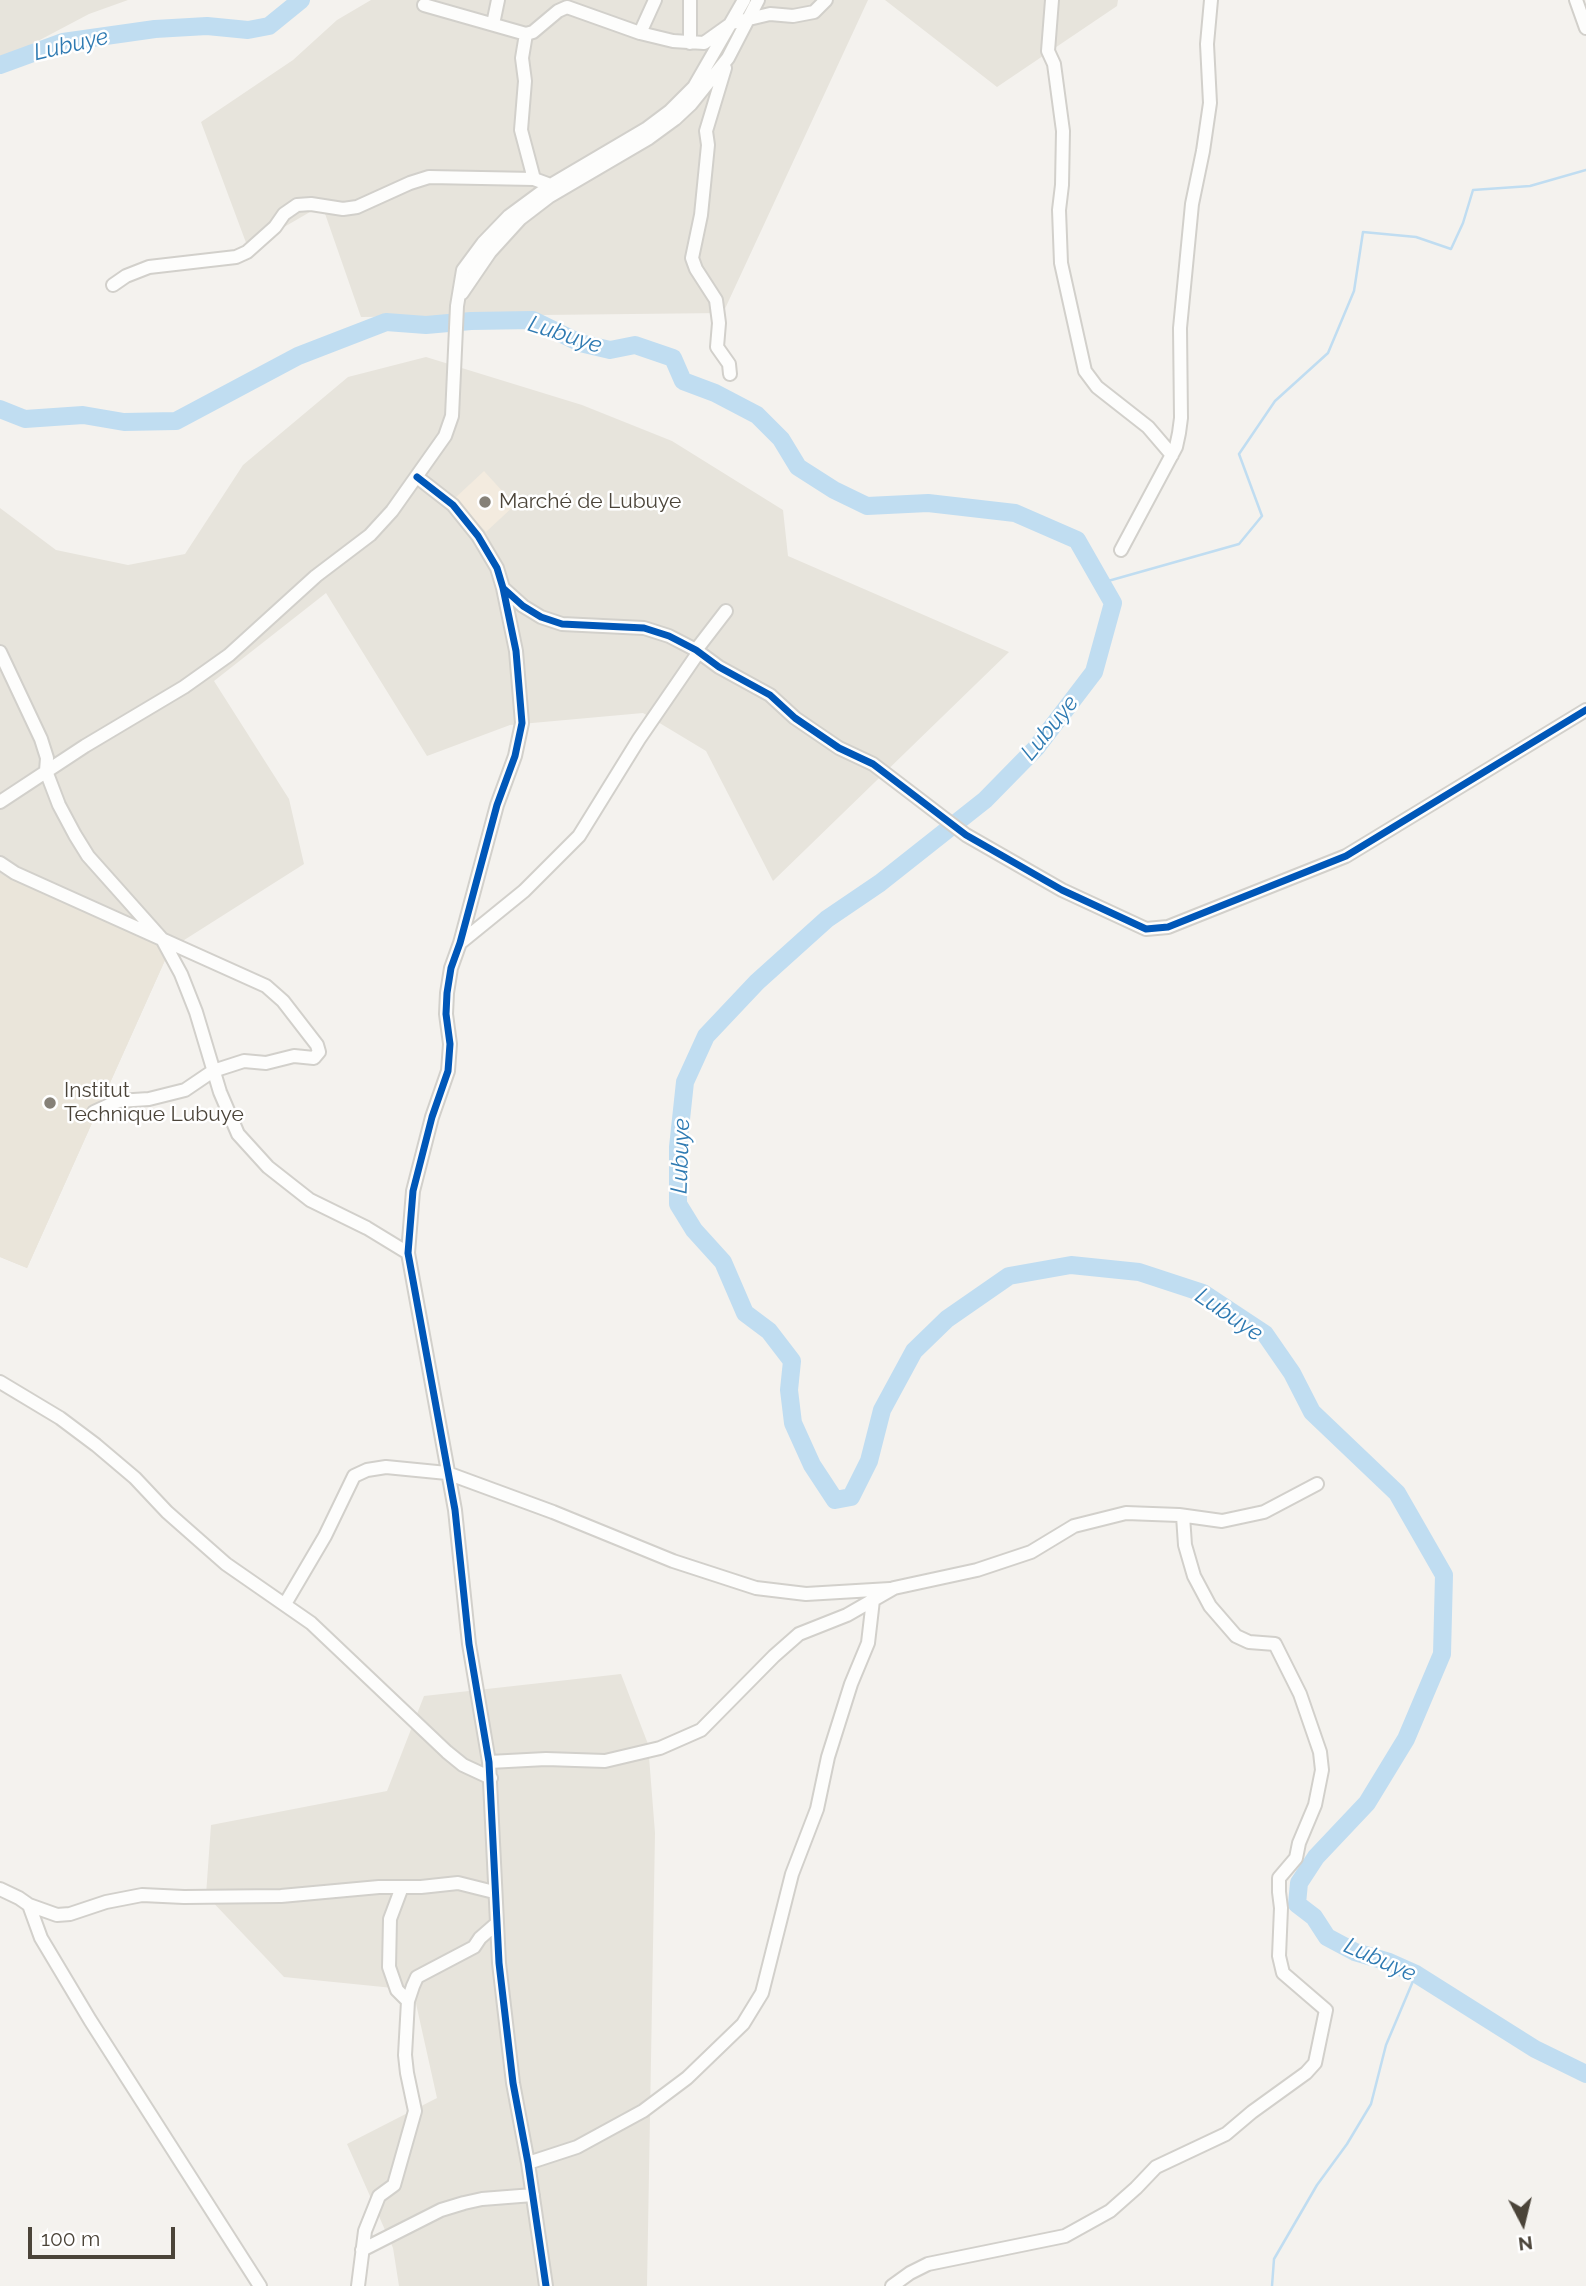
<!DOCTYPE html>
<meta charset="utf-8">
<style>
body{margin:0}
#map{position:relative;width:1586px;height:2286px;overflow:hidden;background:#f4f2ee;font-family:Raleway,sans-serif}
canvas{display:block}
.north{position:absolute;left:1488px;top:2188px;width:70px;height:70px;-webkit-text-stroke:5px #fff;paint-order:stroke;rotate:173deg;font-size:19px;font-weight:700;line-height:28px;text-align:center;color:#4b4439}
.north::after{content:'';display:block;margin:auto;width:24px;height:32px;background:#4b4439;clip-path:polygon(50% 0,100% 100%,50% 72%,0 100%)}
.scale{position:absolute;left:28px;top:2227px;width:147px;height:32px;box-sizing:border-box;border:4px solid #4b4439;border-top:0;padding-left:9px;font-size:21px;line-height:24px;white-space:nowrap;color:#4b4439;-webkit-text-stroke:5px #fff;paint-order:stroke}
</style>
<div id="map">
<canvas width="1586" height="2286"></canvas>
<div class="north">N</div>
<div class="scale">100 m</div>
</div>
<script>
const c = document.querySelector('canvas').getContext('2d');
c.lineJoin = 'round';
function fill(path, color) {
  c.fillStyle = color;
  c.fill(path, 'evenodd');
}
function shape(rows) {
  const path = new Path2D();
  for (const r of rows) {
    path.moveTo(r[0], r[1]);
    for (let i = 2; i < r.length; i += 2) path.lineTo(r[i], r[i + 1]);
  }
  return path;
}
function stroke(path, color, width, dash) {
  c.strokeStyle = color;
  c.lineWidth = width;
  c.lineCap = dash ? 'butt' : 'round';
  c.setLineDash(dash || []);
  c.stroke(path);
}
function label(font, color, halo, rows, align = 'center') {
  c.font = font + ' Raleway,sans-serif';
  c.lineWidth = 5;
  c.setLineDash([]);
  c.textBaseline = 'middle';
  c.strokeStyle = halo;
  c.fillStyle = color;
  for (const [text, x, y, turn = 0] of rows) {
    c.save();
    c.translate(x, y);
    c.rotate((+turn || 0) * Math.PI / 180);
    c.textAlign = isNaN(turn) ? turn : align;
    if (halo) c.strokeText(text, 0, 0);
    c.fillText(text, 0, 0);
    c.restore();
  }
}
const residential = shape([
 [0,0,128,0,89,14,0,61],
 [371,0,868,0,723,313,361,317,322,205,248,248,201,122,293,60,337,20],
 [885,0,1118,0,1117,6,997,87],
 [426,357,582,405,672,441,783,510,788,556,1009,652,773,881,706,751,643,713,510,725,427,756,326,593,214,681,289,799,304,864,170,949,27,1268,0,1257,0,508,56,550,128,565,185,554,243,465,348,377],
 [621,1674,648,1744,655,1833,647,2286,399,2286,393,2248,347,2144,437,2098,413,1990,284,1977,206,1895,211,1825,387,1791,424,1696]
]);
const commercial = shape([
 [484,471,515,505,486,532,455,498]
]);
const education = shape([
 [0,874,170,949,27,1268,0,1257]
]);
const stream = shape([
 [1101,583,1239,544,1262,516,1239,454,1275,401,1328,353,1354,291,1363,232,1416,237,1451,249,1463,223,1473,190,1530,186,1586,170],
 [1272,2286,1274,2259,1317,2185,1347,2144,1371,2104,1386,2045,1416,1974]
]);
const river = shape([
 [0,65,63,42,155,29,207,26,248,30,269,26,301,0],
 [0,409,25,419,83,415,124,422,176,421,298,356,386,322,426,325,471,321,533,320,580,343,610,350,635,345,673,358,683,381,715,393,757,415,781,439,798,467,834,490,867,506,928,503,1015,513,1077,540,1113,603,1094,672,1036,748,985,800,880,883,827,919,757,982,706,1036,685,1082,678,1147,678,1204,694,1230,723,1262,745,1313,769,1331,792,1361,789,1390,793,1423,812,1465,835,1500,851,1497,869,1461,882,1410,914,1351,947,1319,1009,1276,1071,1265,1139,1272,1203,1293,1265,1334,1292,1373,1312,1412,1397,1493,1444,1575,1442,1654,1406,1739,1367,1803,1316,1857,1299,1883,1297,1904,1314,1917,1327,1937,1355,1952,1389,1962,1416,1974,1535,2049,1586,2074]
]);
const minor = shape([
 [1052,0,1048,51,1054,64,1063,131,1062,185,1059,210,1061,263,1085,371,1097,387,1148,427,1172,455],
 [1576,0,1586,28],
 [424,5,526,34,533,32,558,11,567,7,640,33,673,41,704,43,732,23,770,14,793,16,814,12,826,0],
 [493,24,498,0],
 [640,33,655,0],
 [526,34,522,58,525,81,521,130,534,179],
 [690,43,690,0],
 [725,68,706,131,708,145,701,215,692,258,696,269,716,300,719,323,717,347,729,364,730,374],
 [113,285,126,276,149,267,236,257,247,252,275,227,284,214,297,205,311,204,343,209,357,207,410,183,429,177,534,179,561,189],
 [462,293,490,252,520,219,550,196,649,138,675,119,691,104,728,58,758,0],
 [417,477,453,505,478,536,497,568,503,588,523,606,541,617,562,624,644,628,669,636,696,650,719,667,770,695,795,718,839,748,873,764,966,835,1062,890,1146,929,1168,927,1346,856,1586,710],
 [1121,550,1176,447,1179,433,1181,418,1180,328,1192,204,1203,151,1210,103,1207,44,1211,0],
 [503,588,516,651,522,723,515,756,497,805,460,943,451,968,447,993,446,1014,450,1044,448,1071,432,1117,413,1191,408,1253,455,1510,469,1644,489,1762,499,1963,513,2083,528,2163,546,2286],
 [0,652,41,739,47,758,46,771,59,805,75,835,88,856,162,939,181,974,196,1012,220,1092,238,1134,268,1167,310,1200,367,1228,408,1253],
 [0,802,85,746,184,687,229,655,316,576,370,535,392,511,445,436,452,416,457,306,463,270,483,243,509,216,551,185,646,129,670,111,694,87,744,0],
 [0,863,15,873,266,986,283,1001,317,1045,319,1052,314,1058,294,1056,266,1063,244,1061,213,1071,185,1090,149,1099,118,1101,94,1112],
 [460,943,524,891,579,836,639,739,696,656,696,650,726,611],
 [0,1382,60,1418,96,1445,135,1478,167,1512,226,1564,311,1623,447,1752,463,1765,491,1778],
 [285,1604,325,1536,354,1476,367,1470,386,1467,447,1473,553,1512,673,1561,756,1588,806,1594,890,1589],
 [489,1762,546,1759,605,1761,660,1748,701,1730,774,1656,799,1634,847,1615,894,1588,977,1570,1031,1552,1074,1526,1126,1513,1179,1515,1222,1521,1264,1512,1317,1484],
 [402,1887,390,1919,389,1967,397,1990,408,2001],
 [0,1889,19,1898,29,1905,57,1915,70,1914,106,1902,142,1895,184,1897,281,1896,379,1887,421,1887,458,1883,494,1892],
 [29,1905,41,1938,90,2020,260,2286],
 [528,2163,577,2147,643,2111,687,2078,743,2024,762,1993,792,1874,817,1809,828,1757,851,1684,868,1643,873,1600],
 [362,2250,441,2210,464,2203,482,2199,533,2195],
 [358,2286,365,2231,379,2196,394,2185,415,2111,407,2073,405,2055,408,2001,413,1986,417,1977,474,1947,480,1938,496,1924],
 [892,2286,910,2273,928,2264,1065,2236,1110,2211,1136,2188,1156,2167,1226,2134,1252,2112,1306,2073,1315,2063,1326,2010,1283,1973,1279,1956,1281,1908,1279,1892,1279,1878,1296,1858,1299,1843,1315,1805,1322,1770,1320,1752,1300,1694,1275,1644,1249,1642,1236,1636,1210,1606,1194,1576,1185,1545,1183,1516]
]);
const cycleway = shape([
 [417,477,453,505,478,536,497,568,503,588,523,606,541,617,562,624,644,628,669,636,696,650,719,667,770,695,795,718,839,748,873,764,966,835,1062,890,1146,929,1168,927,1346,856,1586,710],
 [503,588,516,651,522,723,515,756,497,805,460,943,451,968,447,993,446,1014,450,1044,448,1071,432,1117,413,1191,408,1253,455,1510,469,1644,489,1762,499,1963,513,2083,528,2163,546,2286]
]);
const markers = [
 [485,502,7,"#868178"],
 [50,1103,7,"#868178"]
];
const poiNames = [
 ["Marché de Lubuye",499,502],
 ["Institut",64,1091],
 ["Technique Lubuye",64,1115]
];
const waterNames = [
 ["Lubuye",71,45,-13],
 ["Lubuye",565,335,18],
 ["Lubuye",1050,728,-51],
 ["Lubuye",681,1156,-88],
 ["Lubuye",1229,1315,34],
 ["Lubuye",1380,1960,24]
];
fill(residential, '#e7e4dc');
fill(commercial, '#f3ebdf');
fill(education, '#eae5da');
stroke(stream, '#c0ddf1', 2.5);
stroke(river, '#c0ddf1', 18);
stroke(minor, '#d2d0cb', 16);
stroke(minor, '#fdfdfc', 12);
stroke(cycleway, '#0057b8', 7);
for (const [x, y, r, color] of markers) {
  const dot = new Path2D();
  dot.arc(x, y, r, 0, 2 * Math.PI);
  c.fillStyle = color;
  c.fill(dot);
  stroke(dot, '#fff', 2.5);
}
label('21px', '#4b4439', '#fff', poiNames, 'left');
label('italic 23px', '#2e7ab2', '#fff', waterNames);
</script>
